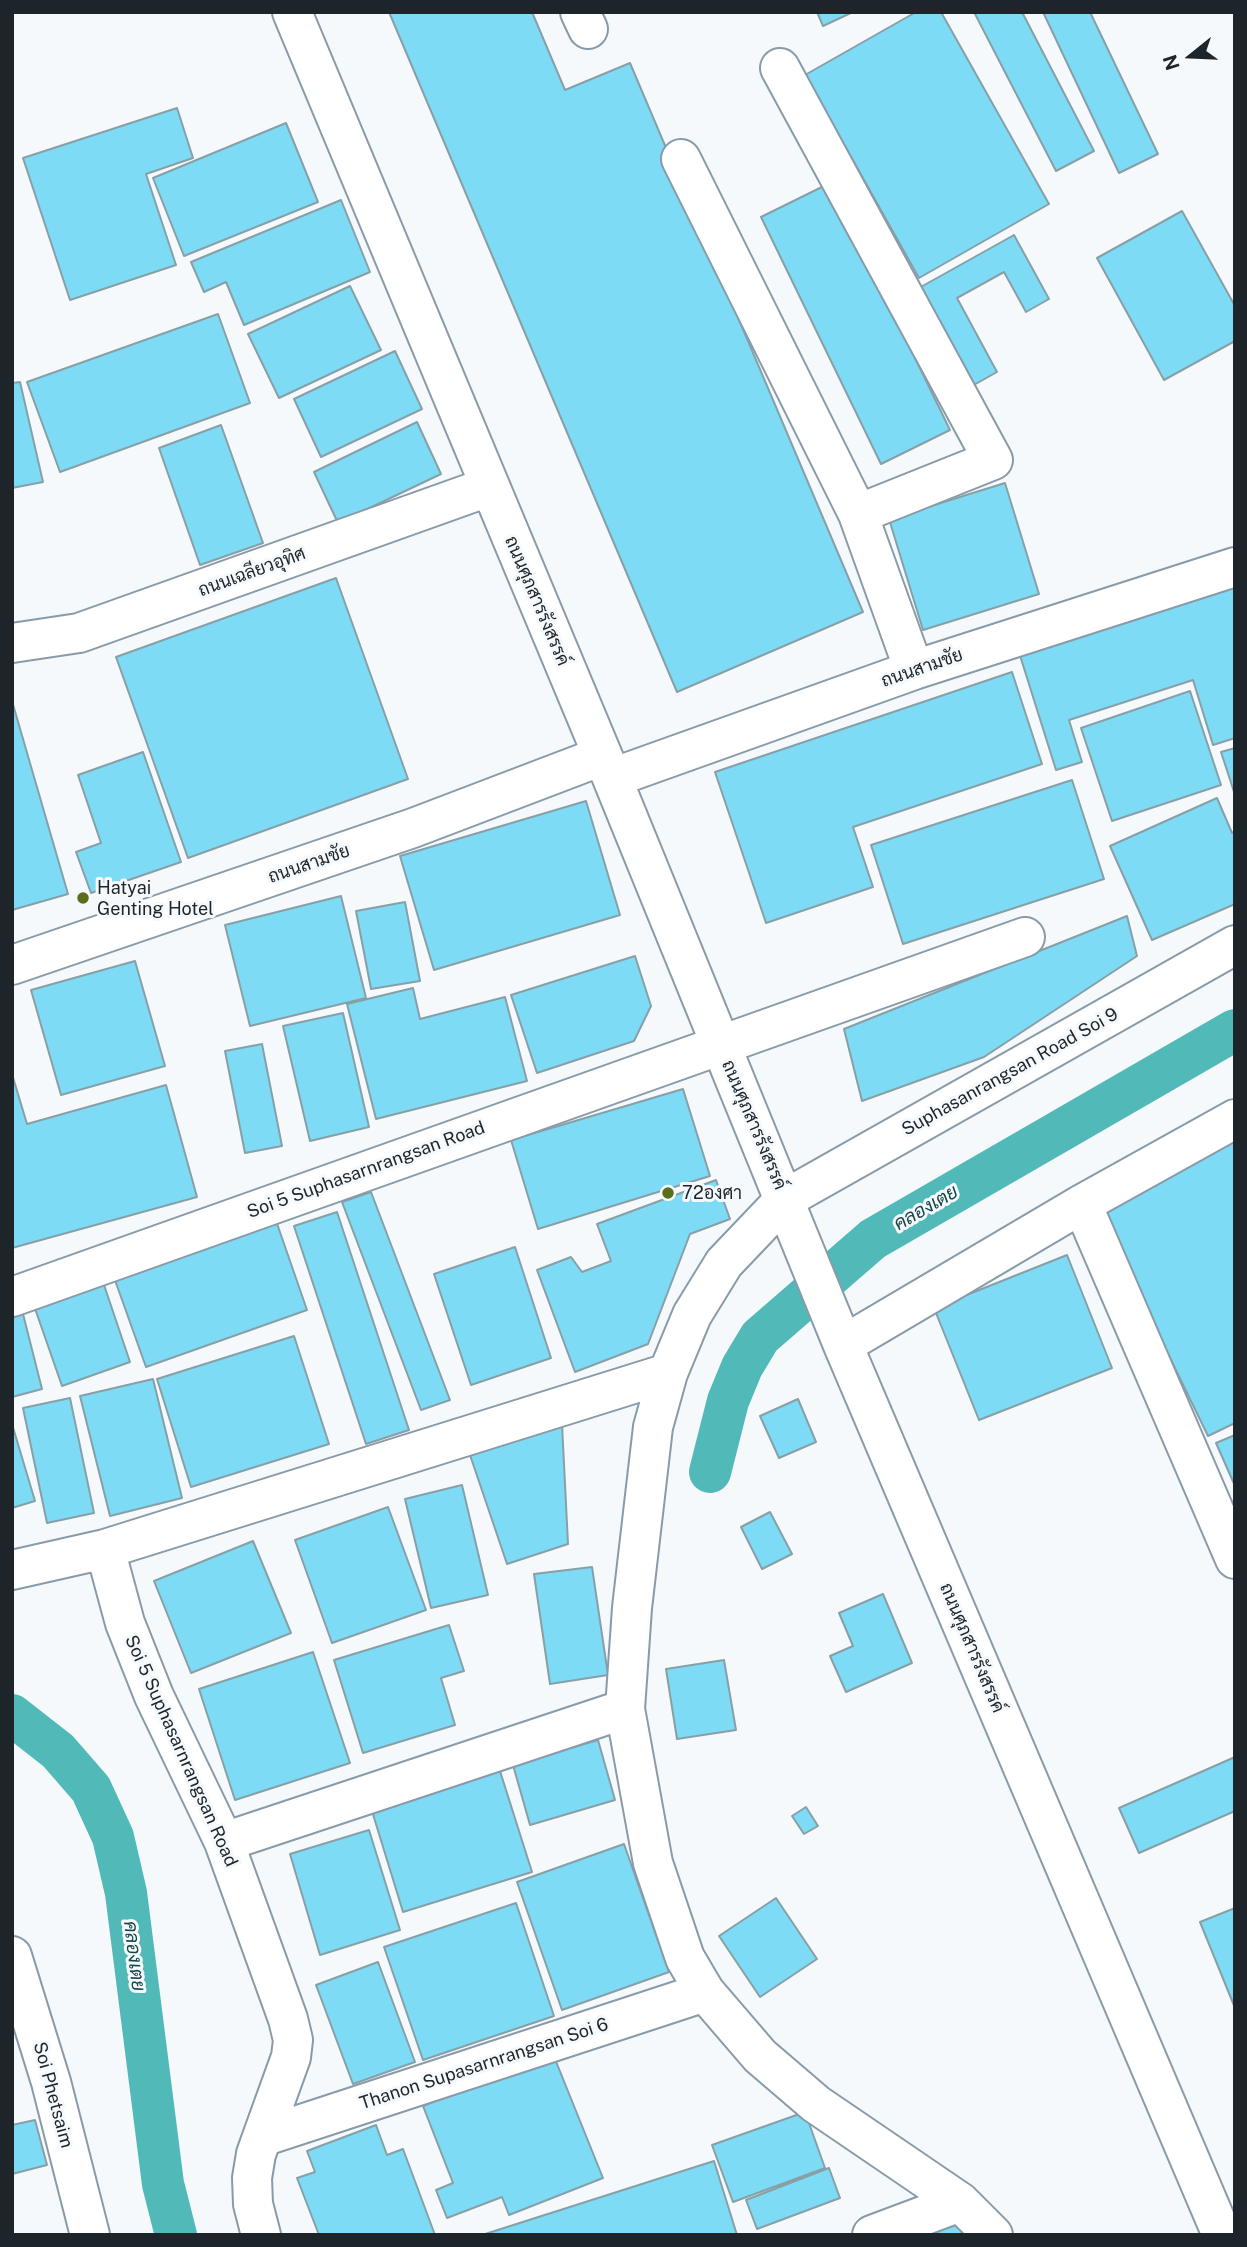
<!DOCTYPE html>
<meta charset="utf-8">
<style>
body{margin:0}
#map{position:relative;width:1247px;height:2247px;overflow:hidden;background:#f5f9fc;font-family:"Public Sans",sans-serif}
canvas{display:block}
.frame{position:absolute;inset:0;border:14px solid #1e252a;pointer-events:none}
.north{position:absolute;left:1156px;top:21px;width:70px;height:70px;-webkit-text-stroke:5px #f5f9fc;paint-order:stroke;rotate:252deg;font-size:19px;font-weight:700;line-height:28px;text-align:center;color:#1e252a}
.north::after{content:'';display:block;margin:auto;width:24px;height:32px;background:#1e252a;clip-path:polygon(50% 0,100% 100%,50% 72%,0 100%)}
</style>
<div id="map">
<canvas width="1247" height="2247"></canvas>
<div class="frame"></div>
<div class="north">N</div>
</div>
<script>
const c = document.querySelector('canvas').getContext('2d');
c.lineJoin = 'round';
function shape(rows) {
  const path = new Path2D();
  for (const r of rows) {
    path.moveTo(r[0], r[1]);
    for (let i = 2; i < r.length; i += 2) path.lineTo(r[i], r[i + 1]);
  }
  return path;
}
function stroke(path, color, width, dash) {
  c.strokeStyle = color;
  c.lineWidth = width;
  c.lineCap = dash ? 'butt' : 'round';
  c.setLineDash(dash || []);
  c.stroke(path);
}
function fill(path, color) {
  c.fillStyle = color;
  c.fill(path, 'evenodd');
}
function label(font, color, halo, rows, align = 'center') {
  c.font = font + ' "Public Sans",Sarabun,sans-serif';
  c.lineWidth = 6;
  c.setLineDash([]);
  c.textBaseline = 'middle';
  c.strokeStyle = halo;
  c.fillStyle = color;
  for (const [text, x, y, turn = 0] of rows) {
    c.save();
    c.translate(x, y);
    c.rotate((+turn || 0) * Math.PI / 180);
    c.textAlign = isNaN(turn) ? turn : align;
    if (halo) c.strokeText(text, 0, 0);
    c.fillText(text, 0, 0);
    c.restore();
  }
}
const canal = shape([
 [710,1472,728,1401,742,1367,760,1337,873,1239,1235,1030],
 [12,1715,58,1751,91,1789,113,1837,126,1893,163,2184,176,2235]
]);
const building = shape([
 [389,12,532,12,565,90,630,63,863,612,677,692,389,12],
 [817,12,853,12,823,26,817,12],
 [916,12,941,12,1049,204,919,278,805,75,916,12],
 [974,12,1022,12,1094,151,1056,171,974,12],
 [1043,12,1090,12,1158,154,1119,173,1043,12],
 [177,108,193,158,146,174,176,265,70,300,23,158,177,108],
 [286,123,318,202,184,256,153,178,286,123],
 [830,183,950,430,881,464,761,217,830,183],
 [341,200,370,272,244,325,226,282,204,292,191,262,341,200],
 [1182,211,1235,306,1235,341,1164,380,1097,258,1182,211],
 [1014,235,1049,299,1026,312,1004,272,957,298,997,372,972,386,919,288,1014,235],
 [350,286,381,350,279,398,248,334,350,286],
 [218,314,250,403,60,472,27,382,218,314],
 [395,351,422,409,321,457,294,399,395,351],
 [20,382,43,482,12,488,12,383,20,382],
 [417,422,441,474,338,523,314,472,417,422],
 [221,425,263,543,200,565,159,448,221,425],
 [1005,483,1039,594,923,630,889,519,1005,483],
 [1235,577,1235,738,1213,745,1193,680,1069,720,1082,762,1056,770,1017,646,1235,577],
 [336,578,408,779,188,858,116,657,336,578],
 [1012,672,1042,764,853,827,873,887,766,923,715,772,1012,672],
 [1190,691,1221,785,1112,821,1081,728,1190,691],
 [12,701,68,894,12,910,12,701],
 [1235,748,1235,795,1221,752,1235,748],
 [143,752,181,862,91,893,76,852,101,843,78,775,143,752],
 [1072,780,1104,879,903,944,871,845,1072,780],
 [1217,798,1232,833,1235,831,1235,904,1152,940,1110,846,1217,798],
 [586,801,620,915,434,970,400,856,586,801],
 [341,896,366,998,250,1026,225,925,341,896],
 [405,902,420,981,371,989,356,911,405,902],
 [1127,916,1137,956,984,1057,862,1101,844,1029,1127,916],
 [635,956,651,1006,634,1041,537,1073,511,995,635,956],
 [135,961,165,1066,61,1095,31,990,135,961],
 [413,988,420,1019,505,997,527,1081,376,1119,347,1004,413,988],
 [343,1013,369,1127,310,1141,283,1026,343,1013],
 [262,1044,282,1146,245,1153,225,1051,262,1044],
 [12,1074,27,1124,166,1085,197,1197,12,1248,12,1074],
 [683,1089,710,1176,538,1229,511,1140,683,1089],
 [1235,1136,1235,1423,1208,1436,1095,1204,1235,1136],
 [716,1180,730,1219,690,1234,648,1344,575,1372,537,1270,571,1257,582,1272,611,1261,597,1224,716,1180],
 [371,1192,450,1400,421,1410,342,1202,371,1192],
 [273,1212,307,1310,146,1367,111,1269,273,1212],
 [337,1212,409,1430,366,1444,294,1226,337,1212],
 [515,1247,551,1358,471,1385,434,1274,515,1247],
 [1067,1255,1112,1368,979,1420,934,1308,1067,1255],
 [101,1276,130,1362,62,1386,32,1300,101,1276],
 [23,1314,42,1389,12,1397,12,1317,23,1314],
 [294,1336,329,1444,191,1487,157,1379,294,1336],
 [153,1379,182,1498,110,1516,80,1396,153,1379],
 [70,1398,94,1513,47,1523,23,1408,70,1398],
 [798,1399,816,1442,779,1458,760,1416,798,1399],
 [12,1424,35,1501,12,1508,12,1424],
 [562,1424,568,1544,507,1564,470,1455,562,1424],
 [1235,1435,1235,1486,1216,1443,1235,1435],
 [462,1485,488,1595,431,1608,405,1499,462,1485],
 [388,1507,426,1610,332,1643,295,1540,388,1507],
 [770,1512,792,1554,762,1569,741,1527,770,1512],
 [253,1541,291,1633,191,1673,154,1581,253,1541],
 [592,1567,608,1675,550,1684,534,1574,592,1567],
 [883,1594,912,1663,846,1692,830,1656,853,1646,839,1613,883,1594],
 [449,1625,464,1671,441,1678,455,1725,363,1753,334,1660,449,1625],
 [313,1652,350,1763,235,1800,199,1689,313,1652],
 [724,1660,736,1730,677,1739,666,1669,724,1660],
 [598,1740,615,1800,530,1825,513,1765,598,1740],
 [1235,1757,1235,1811,1139,1853,1119,1808,1235,1757],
 [500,1771,532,1872,403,1912,372,1811,500,1771],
 [806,1807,818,1826,804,1834,792,1816,806,1807],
 [369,1830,400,1930,320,1955,290,1854,369,1830],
 [624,1844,669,1972,562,2010,517,1882,624,1844],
 [776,1898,817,1959,760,1997,719,1936,776,1898],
 [516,1903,554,2016,423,2060,384,1947,516,1903],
 [1235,1908,1235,2008,1200,1922,1235,1908],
 [378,1962,415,2062,353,2084,316,1985,378,1962],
 [553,2054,603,2178,509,2215,502,2197,447,2218,436,2190,453,2183,423,2106,553,2054],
 [805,2112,825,2168,733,2202,712,2145,805,2112],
 [35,2120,47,2165,12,2174,12,2125,35,2120],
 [376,2125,387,2155,403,2149,435,2235,319,2235,297,2178,315,2172,307,2151,376,2125],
 [714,2161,737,2235,482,2235,714,2161],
 [829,2168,840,2198,757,2229,746,2200,829,2168],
 [951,2210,963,2235,899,2235,951,2210]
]);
const minor = shape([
 [292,12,612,778,843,1345,1222,2235],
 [580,12,588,29],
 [780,68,993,460,858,514],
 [681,159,858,514,914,670],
 [12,643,79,633,488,487],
 [612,778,914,670,1235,567],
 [12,965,413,828,602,756],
 [1082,1204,1235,1559],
 [12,1297,1025,937],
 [843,1345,1082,1204,1235,1119],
 [105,1549,125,1623,154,1696,224,1842,288,2019,293,2040,291,2057,256,2154,252,2178,253,2204,261,2235],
 [12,1570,105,1549,668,1373],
 [224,1842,625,1709],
 [12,1956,51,2082,90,2235],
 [262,2137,705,1992],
 [872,2235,960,2202],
 [993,2235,960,2202,816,2104,760,2056,705,1992,685,1958,653,1863,625,1709,632,1608,653,1427,668,1373,692,1315,724,1263,785,1199,1235,945]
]);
const markers = [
 [83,898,7,"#5b6e1c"],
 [668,1193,7,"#5b6e1c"]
];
const streetNames = [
 ["ถนนเฉลียวอุทิศ",252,572,-20],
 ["ถนนศุภสารรังสรรค์",537,601,67],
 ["ถนนสามชัย",922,668,-19],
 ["ถนนสามชัย",309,864,-19],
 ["Suphasanrangsan Road Soi 9",1010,1072,-29],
 ["ถนนศุภสารรังสรรค์",754,1125,67],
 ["Soi 5 Suphasarnrangsan Road",366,1170,-20],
 ["ถนนศุภสารรังสรรค์",972,1648,67],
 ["Soi 5 Suphasarnrangsan Road",181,1751,66],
 ["Thanon Supasarnrangsan Soi 6",484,2064,-18],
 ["Soi Phetsaim",53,2095,75]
];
const poiNames = [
 ["Hatyai",97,888],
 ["Genting Hotel",97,909],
 ["72องศา",682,1193]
];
const waterNames = [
 ["คลองเตย",926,1208,-30],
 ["คลองเตย",134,1956,83]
];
stroke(canal, '#51b9b8', 42);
fill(building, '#7edbf5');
stroke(building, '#87a0a7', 2);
stroke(minor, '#899ba9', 42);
stroke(minor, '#fff', 38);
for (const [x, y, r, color] of markers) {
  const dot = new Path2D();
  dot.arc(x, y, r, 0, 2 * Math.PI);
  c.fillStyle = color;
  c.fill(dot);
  stroke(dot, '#f5f9fc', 2.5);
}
label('18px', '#1e252a', '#f5f9fc', streetNames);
label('18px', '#1e252a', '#f5f9fc', poiNames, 'left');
label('italic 19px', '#164545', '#f5f9fc', waterNames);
</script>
